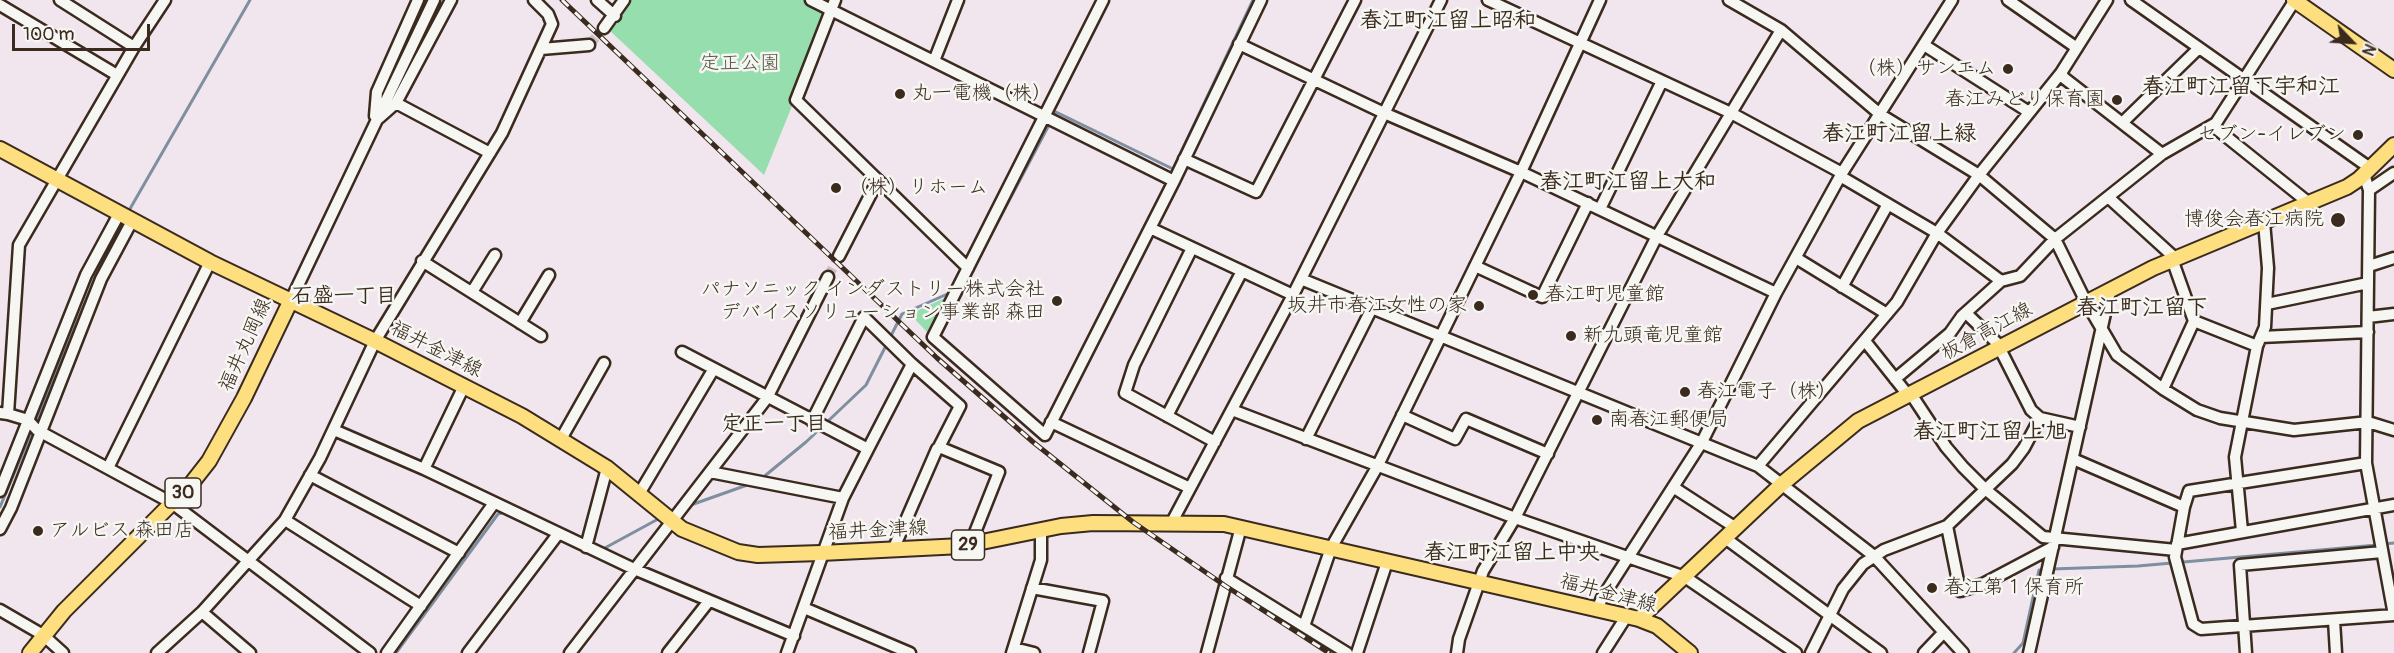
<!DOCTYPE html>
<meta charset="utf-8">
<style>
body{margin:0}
#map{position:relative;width:2394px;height:653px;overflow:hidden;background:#f1e5ee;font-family:Pangolin,sans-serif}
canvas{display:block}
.north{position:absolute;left:2322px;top:12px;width:60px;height:60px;-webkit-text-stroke:4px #f6f6f2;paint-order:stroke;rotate:115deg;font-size:16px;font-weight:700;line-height:24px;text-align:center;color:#3b2a1e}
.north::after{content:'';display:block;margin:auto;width:21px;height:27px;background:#3b2a1e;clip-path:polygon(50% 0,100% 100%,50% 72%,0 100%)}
.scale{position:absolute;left:12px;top:24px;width:138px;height:27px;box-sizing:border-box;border:3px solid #3b2a1e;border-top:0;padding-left:8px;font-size:18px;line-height:21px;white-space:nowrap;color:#3b2a1e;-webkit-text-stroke:4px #f6f6f2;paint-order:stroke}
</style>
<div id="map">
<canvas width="2394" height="653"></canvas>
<div class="north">N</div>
<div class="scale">100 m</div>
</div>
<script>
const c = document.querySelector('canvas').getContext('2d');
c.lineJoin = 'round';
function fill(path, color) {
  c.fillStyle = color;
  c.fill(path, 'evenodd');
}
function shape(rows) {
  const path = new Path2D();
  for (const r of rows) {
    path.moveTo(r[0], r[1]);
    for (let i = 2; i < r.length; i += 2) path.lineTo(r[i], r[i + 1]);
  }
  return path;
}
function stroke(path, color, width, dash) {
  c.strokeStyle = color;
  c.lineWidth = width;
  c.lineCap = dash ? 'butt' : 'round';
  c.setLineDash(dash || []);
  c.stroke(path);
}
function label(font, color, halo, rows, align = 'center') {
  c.font = font + ' Pangolin,"Klee One",sans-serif';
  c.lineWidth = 5;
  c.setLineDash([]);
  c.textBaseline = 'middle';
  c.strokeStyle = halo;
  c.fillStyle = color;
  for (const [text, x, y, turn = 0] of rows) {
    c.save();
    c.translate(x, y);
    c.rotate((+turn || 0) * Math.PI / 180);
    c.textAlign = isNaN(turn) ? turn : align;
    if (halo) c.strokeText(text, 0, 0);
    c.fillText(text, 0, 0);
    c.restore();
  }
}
const green = shape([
 [632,0,811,0,831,10,764,175,608,29],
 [947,297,927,332,910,314]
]);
const stream = shape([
 [1053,117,1056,112,1173,169,1253,0],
 [127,214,250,0],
 [964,286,1050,123],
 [35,423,109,245,124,220],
 [761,479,806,442,866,385,902,314,952,292],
 [688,506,750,484],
 [0,507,33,429],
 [2384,544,2394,543],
 [603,549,660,518],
 [2052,569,2138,566,2377,545],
 [396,653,498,514,505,512],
 [2014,653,2023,643,2039,570,2045,570]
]);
const minorTunnel = shape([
 [589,45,604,28],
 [828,277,839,256]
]);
const minor = shape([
 [60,0,134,47],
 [597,0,615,16],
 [811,0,1174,181],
 [835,0,796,100,968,268],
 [1103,0,933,337,1045,435,1174,181,1261,0],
 [1488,0,1731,113,1842,173],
 [1729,0,1781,30,1881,115,1979,175,2055,239,2086,302,2117,355,2163,389,2197,410,2220,418,2294,430,2368,422,2394,430],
 [2008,0,2077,48],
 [2131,0,2370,168],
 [0,5,117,75],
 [604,28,624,0],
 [1239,44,1384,113,1521,172,1776,293],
 [1924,45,2029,112],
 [541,49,589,45],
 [934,61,958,0],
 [2061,73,2064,78,2162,154],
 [396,103,490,153],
 [375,116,377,92,418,0],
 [379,118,396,103,451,0],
 [2122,123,2199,48],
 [2213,126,2309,203],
 [1184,159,1256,192,1355,0],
 [1840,176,1937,233,2001,281],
 [2369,190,2394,173],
 [2108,197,2175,258],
 [1600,209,1662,81],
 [1150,228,1293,295],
 [1192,248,1134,365,1125,393,1215,442],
 [839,256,878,180],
 [1796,258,1887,314],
 [422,261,541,336],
 [1475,266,1542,297,1588,203],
 [2369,266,2394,258],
 [1301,279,1758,466,1874,556,1963,653],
 [1842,287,1888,204],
 [472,292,495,255],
 [291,300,434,0],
 [2267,304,2368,283],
 [1966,313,1997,343,2031,410,2040,418,2080,427],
 [2368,317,2394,314],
 [2194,321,2257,346],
 [520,323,549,275],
 [2261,337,2368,332],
 [1865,341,1908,395],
 [682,352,868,449,843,498,787,653],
 [1895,379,1950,333,1962,316,2001,281,2020,276,2055,239,2162,154,2216,123,2295,0],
 [2163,389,2194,321,2172,259],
 [1911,394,1946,447,1963,467,1985,489,2043,537,2176,550],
 [1232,410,1515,518,1685,577,1796,653],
 [0,413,8,414,19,245,134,47,165,0],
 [8,414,28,420,37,430,172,503,370,653],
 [1402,415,1455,439,1466,419,1548,454],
 [1167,416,1242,271],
 [812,421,864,317,912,364,960,406,939,447,999,472,970,545],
 [1051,422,1190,488],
 [334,430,424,469,634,569,794,636],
 [561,439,604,363],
 [1306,439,1372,308],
 [868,449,912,364],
 [2073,459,2184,507,2175,557,2193,624,2201,629,2394,615,2366,463,2369,190,2364,174],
 [1758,466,1897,302,1937,233,1979,175,2061,73,2107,0],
 [108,468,210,262],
 [424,469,464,386],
 [710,472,843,498],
 [310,475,459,553],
 [1673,487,1736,528],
 [0,491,86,275,119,214],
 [639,494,713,370],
 [2184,507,2189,491,2366,463],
 [285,520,421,606],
 [1172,522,1293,295,1441,0],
 [1947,526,1960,591,1983,584,2053,547],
 [0,529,11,508,101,279,132,221],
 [2242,531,2235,457,2257,346,2265,327,2268,268,2264,222],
 [1725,538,1881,653],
 [2177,544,2394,505],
 [586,547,607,468],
 [893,550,937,449],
 [1226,578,1347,653],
 [1032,588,1103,601,1089,653],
 [804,608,910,653],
 [0,610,43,635,63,653],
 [1597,610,1602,598,1702,442,1776,293,1842,173,1952,0],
 [202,612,250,653],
 [2334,620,2336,653],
 [1304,626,1331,548,1377,467,1521,172,1600,0],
 [1014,648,1034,653],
 [157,653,202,612,285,520,320,458,375,341,502,133,552,24,548,14,534,0],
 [387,653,494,503],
 [468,653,558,534],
 [570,653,767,398,828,277],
 [668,653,709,601],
 [1012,653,1041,560,1041,530],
 [1207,653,1241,527],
 [1357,653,1387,562],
 [1457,653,1459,639,1483,571,1515,518,1657,236,1781,30],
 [1603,653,1626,617],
 [1811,653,1843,589,1863,564,1884,550,1947,526,2012,464,2024,448,2040,418],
 [1924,653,1944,632],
 [2029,653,2110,291],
 [2246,653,2240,565,2382,552]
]);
const major = shape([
 [2294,0,2394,70],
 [0,149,210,262,375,341,522,416,607,468,682,529,738,552,758,555,821,553,962,546,1061,526,1093,523,1224,524,1639,619,1657,626,1690,653],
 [1639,619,1782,484,1858,421,2153,268,2347,187,2359,179,2394,145],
 [30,653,64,611,191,484,209,461,244,398,291,300]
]);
const rail = shape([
 [562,0,937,358,1033,442,1133,522,1224,585,1329,653]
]);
const markers = [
 [2008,69,6,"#3b2a1e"],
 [900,94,6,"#3b2a1e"],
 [2117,100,6,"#3b2a1e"],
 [2358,135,6,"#3b2a1e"],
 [836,188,6,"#3b2a1e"],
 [2338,220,8,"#3b2a1e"],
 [1533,295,6,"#3b2a1e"],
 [1057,301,6,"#3b2a1e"],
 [1479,306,6,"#3b2a1e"],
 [1571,336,6,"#3b2a1e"],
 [1685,392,6,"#3b2a1e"],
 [1597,420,6,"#3b2a1e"],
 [38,531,6,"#3b2a1e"],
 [1932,588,6,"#3b2a1e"]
];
const shields = [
 [183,493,36],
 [968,545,33]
];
const shieldNames = [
 ["30",183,493],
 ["29",968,545]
];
const parkNames = [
 ["定正公園",740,64]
];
const poiNames = [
 ["（株）サンエム",1996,69,"right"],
 ["丸一電機（株）",912,94],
 ["春江みどり保育園",2105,100,"right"],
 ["セブン-イレブン",2346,135,"right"],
 ["（株）リホーム",848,188],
 ["博俊会春江病院",2324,220,"right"],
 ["パナソニック インダストリー株式会社",1045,290,"right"],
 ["デバイスソリューション事業部 森田",1045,313,"right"],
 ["春江町児童館",1545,295],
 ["坂井市春江女性の家",1467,306,"right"],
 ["新九頭竜児童館",1583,336],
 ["春江電子（株）",1697,392],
 ["南春江郵便局",1609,420],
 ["アルビス 森田店",50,531],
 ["春江第１保育所",1944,588]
];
const streetNames = [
 ["板倉高江線",1987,332,-28],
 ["福井丸岡線",246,345,-66],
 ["福井金津線",436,350,27],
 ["福井金津線",878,531,-3],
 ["福井金津線",1608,594,15]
];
const neighbourhoodNames = [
 ["石盛一丁目",344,297],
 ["定正一丁目",774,425]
];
const quarterNames = [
 ["春江町江留上昭和",1448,21],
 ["春江町江留下宇和江",2241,87],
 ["春江町江留上緑",1899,134],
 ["春江町江留上大和",1628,182],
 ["春江町江留下",2142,308],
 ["春江町江留上旭",1990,432],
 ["春江町江留上中央",1512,553]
];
fill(green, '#96dead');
stroke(stream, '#7e8f9f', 3);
stroke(minorTunnel, '#cdc0c4', 10, [10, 5]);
stroke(minor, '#3b2a1e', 15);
stroke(major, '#3b2a1e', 18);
stroke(minor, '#f6f6f2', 10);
stroke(major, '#fddf80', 14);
stroke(rail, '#3b2a1e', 5);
stroke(rail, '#f6f6f2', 3, [9]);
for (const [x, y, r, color] of markers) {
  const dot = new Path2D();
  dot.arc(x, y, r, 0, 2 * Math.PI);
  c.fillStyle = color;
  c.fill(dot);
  stroke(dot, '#f6f6f2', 2);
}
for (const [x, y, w] of shields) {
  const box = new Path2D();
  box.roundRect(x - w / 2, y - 15, w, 30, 4.5);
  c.fillStyle = '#f6f6f2';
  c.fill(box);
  stroke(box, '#3b2a1e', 1.5);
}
label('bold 18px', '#3b2a1e', null, shieldNames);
label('20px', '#525742', '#f6f6f2', parkNames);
label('20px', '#3b2a1e', '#f6f6f2', poiNames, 'left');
label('20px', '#3b2a1e', '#f6f6f2', streetNames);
label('bold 21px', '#3b2a1e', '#f6f6f2', neighbourhoodNames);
label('bold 22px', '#3b2a1e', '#f6f6f2', quarterNames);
</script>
